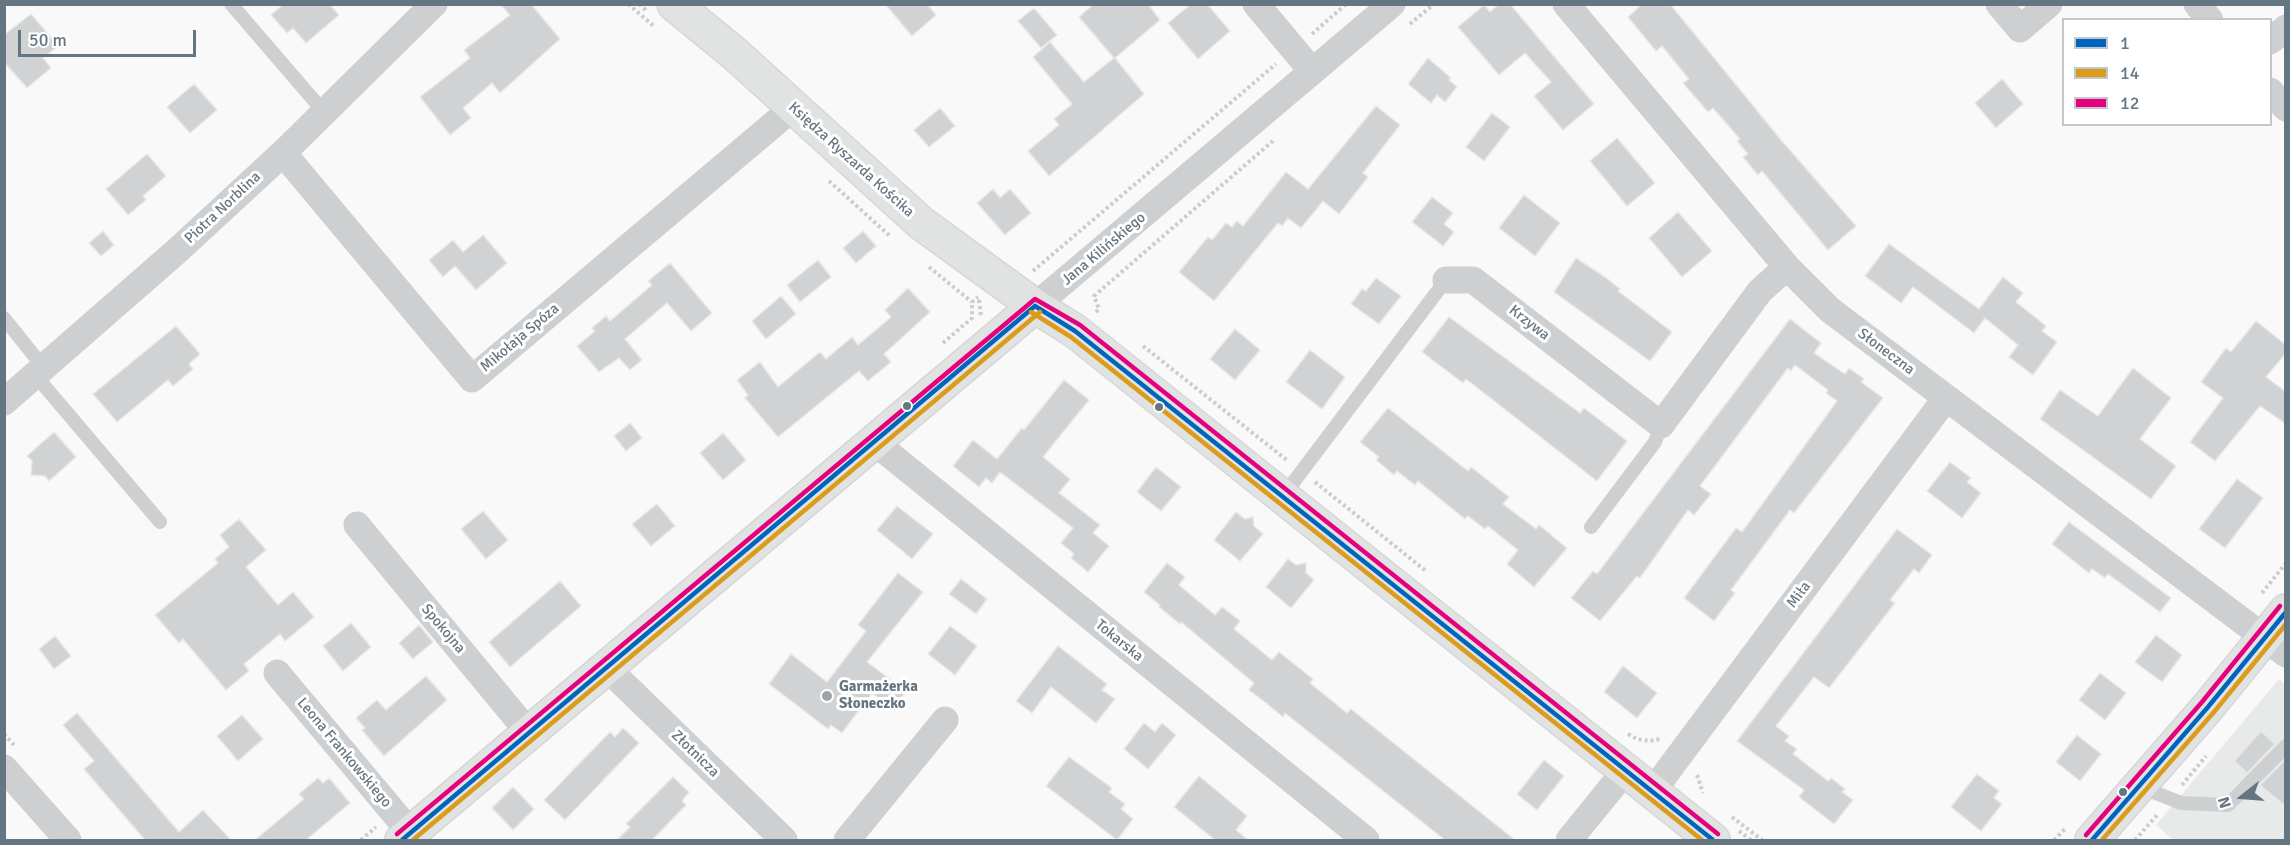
<!DOCTYPE html>
<meta charset="utf-8">
<style>
body{margin:0}
#map{position:relative;width:2290px;height:845px;overflow:hidden;background:#f9f9f9;font-family:Signika,sans-serif}
canvas{display:block}
.frame{position:absolute;inset:0;border:6px solid #657683;pointer-events:none}
.legend{position:absolute;left:2062px;top:18px;width:210px;height:108px;box-sizing:border-box;background:#fff;border:2px solid #c1c8cd;margin:0;padding:8px 10px;list-style:none;font-size:18px;color:#657683}
.legend li{display:flex;align-items:center;gap:12px;height:30px}
.legend b{width:30px;border:2px solid #c1c8cd}
.north{position:absolute;left:2212px;top:767px;width:60px;height:60px;-webkit-text-stroke:4px #fff;paint-order:stroke;rotate:253deg;font-size:16px;font-weight:700;line-height:24px;text-align:center;color:#657683}
.north::after{content:'';display:block;margin:auto;width:21px;height:27px;background:#657683;clip-path:polygon(50% 0,100% 100%,50% 72%,0 100%)}
.scale{position:absolute;left:18px;top:30px;width:178px;height:27px;box-sizing:border-box;border:3px solid #657683;border-top:0;padding-left:8px;font-size:18px;line-height:21px;white-space:nowrap;color:#657683;-webkit-text-stroke:4px #fff;paint-order:stroke}
</style>
<div id="map">
<canvas width="2290" height="845"></canvas>
<div class="frame"></div>
<ul class="legend">
<li><b style="height:8px;background:#0065bd"></b>1</li>
<li><b style="height:8px;background:#da9c1a"></b>14</li>
<li><b style="height:8px;background:#e5007d"></b>12</li>
</ul>
<div class="north">N</div>
<div class="scale">50 m</div>
</div>
<script>
const c = document.querySelector('canvas').getContext('2d');
c.lineJoin = 'round';
function fill(path, color) {
  c.fillStyle = color;
  c.fill(path, 'evenodd');
}
function shape(rows) {
  const path = new Path2D();
  for (const r of rows) {
    path.moveTo(r[0], r[1]);
    for (let i = 2; i < r.length; i += 2) path.lineTo(r[i], r[i + 1]);
  }
  return path;
}
function stroke(path, color, width, dash) {
  c.strokeStyle = color;
  c.lineWidth = width;
  c.lineCap = dash ? 'butt' : 'round';
  c.setLineDash(dash || []);
  c.stroke(path);
}
function label(font, color, halo, rows, align = 'center') {
  c.font = font + ' Signika,sans-serif';
  c.lineWidth = 6;
  c.setLineDash([]);
  c.textBaseline = 'middle';
  c.strokeStyle = halo;
  c.fillStyle = color;
  for (const [text, x, y, turn = 0] of rows) {
    c.save();
    c.translate(x, y);
    c.rotate((+turn || 0) * Math.PI / 180);
    c.textAlign = isNaN(turn) ? turn : align;
    if (halo) c.strokeText(text, 0, 0);
    c.fillText(text, 0, 0);
    c.restore();
  }
}
const built = shape([
 [2279,679,2285,684,2285,840,2173,840,2156,825]
]);
const building = shape([
 [284,4,329,4,339,15,306,43,293,28,287,33,271,15,284,4],
 [500,4,531,4,560,39,500,93,492,83,463,108,471,118,450,135,420,97,470,58,464,50,510,15,500,4],
 [885,4,927,4,936,15,912,36,885,4],
 [1094,4,1148,4,1160,20,1115,58,1144,94,1049,176,1028,151,1059,125,1054,119,1072,104,1033,57,1050,42,1084,82,1114,58,1079,17,1094,4],
 [1191,4,1207,4,1230,31,1198,59,1168,23,1191,4],
 [1499,4,1510,4,1594,104,1563,130,1534,96,1551,82,1525,53,1499,75,1458,27,1484,5,1490,12,1499,4],
 [1642,4,1670,4,1781,140,1856,226,1828,250,1762,171,1758,175,1743,157,1748,154,1737,141,1740,139,1713,108,1708,112,1683,83,1689,79,1662,46,1656,51,1628,17,1642,4],
 [1034,8,1057,35,1041,48,1018,21,1034,8],
 [31,14,58,46,43,58,51,68,27,88,4,62,4,35,31,14],
 [1428,58,1451,78,1449,80,1457,87,1445,102,1437,95,1431,103,1408,84,1428,58],
 [2002,79,2023,104,1996,128,1975,103,2002,79],
 [194,84,217,110,190,133,167,107,194,84],
 [1376,106,1400,125,1363,173,1368,177,1339,214,1323,201,1301,228,1288,218,1282,226,1278,223,1214,301,1179,272,1208,237,1212,240,1226,223,1232,227,1237,221,1243,226,1286,172,1308,189,1376,106],
 [940,108,955,126,929,147,914,130,940,108],
 [1492,113,1510,127,1484,161,1466,147,1492,113],
 [1617,138,1655,183,1627,206,1590,161,1617,138],
 [147,154,166,176,143,196,146,200,128,215,106,189,147,154],
 [993,189,1000,198,1010,189,1031,213,1005,235,977,203,993,189],
 [1524,195,1560,223,1535,256,1499,228,1524,195],
 [1432,197,1453,213,1444,224,1454,232,1443,246,1412,222,1432,197],
 [1678,212,1712,251,1682,277,1649,238,1678,212],
 [103,231,114,245,101,256,89,243,103,231],
 [863,231,876,246,856,263,843,248,863,231],
 [483,235,507,263,476,290,455,266,443,277,429,260,453,240,463,252,483,235],
 [1889,244,1979,309,2003,277,2023,293,2016,302,2046,326,2042,331,2057,342,2033,375,2009,357,2018,345,1985,318,1974,333,1913,287,1901,303,1865,276,1889,244],
 [1576,258,1605,277,1620,289,1618,291,1672,332,1650,361,1554,292,1576,258],
 [818,260,831,277,800,302,787,285,818,260],
 [670,263,712,313,691,331,667,303,625,339,642,360,630,370,619,358,599,372,577,346,595,331,592,328,606,316,610,321,652,285,648,281,670,263],
 [1376,278,1401,296,1379,324,1351,304,1362,289,1366,291,1376,278],
 [908,288,930,312,884,354,891,362,868,381,859,371,778,437,745,398,748,395,737,380,760,362,778,387,820,352,826,359,852,337,858,345,891,317,885,310,908,288],
 [781,296,796,314,766,339,752,321,781,296],
 [1449,317,1580,413,1584,408,1627,441,1597,481,1466,379,1463,383,1422,352,1449,317],
 [1790,319,1821,343,1814,353,1845,374,1849,368,1864,379,1861,382,1883,398,1794,513,1790,510,1731,590,1735,593,1714,621,1684,598,1736,528,1742,532,1837,401,1826,393,1828,390,1795,365,1791,371,1788,368,1700,486,1711,494,1694,515,1688,510,1640,578,1637,576,1600,621,1571,598,1593,571,1597,574,1790,319],
 [2256,321,2286,345,2286,353,2266,377,2286,392,2286,424,2260,406,2215,461,2190,442,2223,398,2201,382,2226,348,2231,352,2256,321],
 [176,326,200,354,189,364,193,369,173,386,168,380,117,422,93,394,176,326],
 [1235,329,1260,350,1235,380,1210,359,1235,329],
 [1310,350,1345,377,1322,409,1286,382,1310,350],
 [2133,368,2171,398,2140,439,2176,466,2151,499,2040,419,2060,390,2098,416,2133,368],
 [1064,380,1089,400,1043,457,1070,479,1059,493,1100,525,1093,533,1109,546,1088,572,1071,558,1074,554,1061,543,1073,528,1000,472,992,483,986,478,979,487,953,466,973,440,997,459,1022,428,1024,430,1064,380],
 [1388,408,1468,471,1471,467,1509,497,1503,504,1536,529,1539,525,1567,548,1534,587,1507,564,1518,550,1488,526,1485,529,1468,516,1465,519,1418,481,1415,485,1397,471,1394,475,1376,460,1379,457,1360,442,1388,408],
 [630,423,642,438,626,451,614,436,630,423],
 [54,432,76,457,49,481,45,476,31,475,32,461,27,456,54,432],
 [723,433,746,460,723,480,700,453,723,433],
 [1950,462,1971,478,1967,482,1981,493,1962,518,1927,491,1950,462],
 [1156,467,1181,487,1161,511,1137,492,1156,467],
 [2237,479,2263,498,2225,548,2199,529,2237,479],
 [657,504,675,526,651,546,632,524,657,504],
 [897,506,933,534,912,559,877,530,897,506],
 [483,511,508,540,486,559,461,529,483,511],
 [1236,512,1245,519,1253,517,1254,526,1263,534,1240,561,1214,540,1236,512],
 [239,519,266,550,246,567,278,605,293,592,314,617,285,641,280,634,244,664,249,671,226,690,183,639,179,643,155,615,218,563,215,559,229,547,220,535,239,519],
 [2069,522,2171,598,2160,612,2108,574,2105,578,2092,569,2089,573,2052,544,2069,522],
 [1897,529,1932,555,1919,573,1914,569,1890,600,1895,603,1829,688,1814,677,1776,726,1789,736,1785,741,1797,749,1793,754,1828,781,1831,778,1845,789,1842,792,1853,800,1834,824,1799,797,1804,790,1737,741,1897,529],
 [1288,559,1296,565,1306,563,1306,573,1314,580,1291,608,1266,587,1288,559],
 [1167,563,1185,577,1179,585,1215,615,1222,607,1240,621,1234,629,1272,660,1279,652,1313,679,1310,683,1347,713,1351,709,1515,840,1445,840,1285,713,1283,717,1266,703,1249,690,1254,683,1181,622,1180,624,1159,607,1160,605,1144,592,1167,563],
 [898,573,923,592,867,662,906,691,893,709,872,693,842,733,831,725,828,729,769,684,791,654,827,682,866,631,858,625,898,573],
 [961,579,987,599,976,614,949,594,961,579],
 [560,581,581,606,510,667,489,642,560,581],
 [351,623,371,647,343,671,323,646,351,623],
 [419,625,433,642,413,659,399,643,419,625],
 [950,626,977,646,955,675,928,654,950,626],
 [2156,635,2182,655,2162,682,2135,662,2156,635],
 [55,636,71,656,54,669,39,649,55,636],
 [1058,646,1107,684,1102,690,1115,699,1096,723,1051,687,1032,713,1016,701,1058,646],
 [1623,666,1657,693,1637,718,1604,692,1623,666],
 [2100,673,2126,693,2105,720,2079,700,2100,673],
 [426,676,447,700,384,756,362,730,365,728,356,718,377,700,386,710,426,676],
 [77,713,179,832,203,810,231,840,145,840,84,769,94,761,63,725,77,713],
 [242,715,263,739,238,761,217,736,242,715],
 [1144,723,1155,732,1162,723,1176,735,1148,769,1124,749,1144,723],
 [623,728,639,743,565,820,544,800,610,732,615,737,623,728],
 [2261,731,2275,744,2247,773,2234,761,2261,731],
 [2077,735,2101,754,2080,781,2056,762,2077,735],
 [1069,757,1112,788,1109,792,1125,804,1121,809,1133,819,1117,840,1046,786,1069,757],
 [2286,759,2286,807,2260,785,2286,759],
 [1544,760,1564,776,1537,810,1517,794,1544,760],
 [1977,774,1999,791,1994,798,2002,804,1981,831,1951,807,1977,774],
 [1199,776,1247,816,1236,830,1248,840,1215,840,1174,807,1199,776],
 [673,777,689,792,682,801,686,805,652,840,617,840,630,827,626,824,673,777],
 [318,778,323,783,329,778,350,803,306,840,255,840,304,799,299,794,318,778],
 [513,787,534,809,513,830,492,808,513,787]
]);
const path = shape([
 [628,4,655,27],
 [639,4,648,12],
 [1410,24,1434,4],
 [1312,34,1346,4],
 [829,181,890,236],
 [929,267,972,302],
 [1033,271,1276,64],
 [979,300,981,316],
 [1096,312,1099,309,1094,296,1274,140],
 [943,343,972,318,972,302,978,297],
 [1143,346,1288,461],
 [1315,482,1426,571],
 [2262,593,2286,563],
 [4,734,14,745],
 [1628,734,1637,739,1649,741,1661,739],
 [1697,775,1703,793],
 [2182,785,2206,756],
 [1732,817,1762,840],
 [1739,831,1751,840],
 [361,840,376,827],
 [2054,840,2066,828],
 [2135,840,2158,814]
]);
const lane = shape([
 [231,4,324,112],
 [4,318,44,368],
 [35,375,160,522],
 [1283,496,1446,280],
 [1591,527,1655,442,1661,425],
 [2141,787,2181,803,2228,805,2286,746]
]);
const street = shape([
 [1256,4,1312,71],
 [1566,4,1787,267,1830,310,2286,654],
 [1999,4,2020,29,2049,4],
 [2197,4,2210,20],
 [2270,41,2286,28],
 [2270,91,2286,108],
 [283,153,472,379,794,107],
 [1446,280,1473,280,1661,425,1760,291,1787,267],
 [1035,306,1392,4],
 [4,402,178,250,283,153,434,4],
 [873,441,1366,840],
 [357,525,529,733],
 [607,668,784,840],
 [277,673,411,833],
 [4,768,68,840],
 [1652,792,1946,398],
 [847,840,945,720],
 [1569,840,1625,771]
]);
const secondary = shape([
 [674,4,735,54,921,223,1035,306,1075,331,1713,840],
 [402,840,1035,306],
 [2092,840,2208,707,2286,611]
]);
const bus1 = shape([
 [1035,306,1075,331,1713,840],
 [402,840,1035,306],
 [2092,840,2208,707,2286,612]
]);
const bus2 = shape([
 [1031,312,1071,337,1702,840],
 [413,840,1040,312],
 [2102,840,2214,712,2286,624]
]);
const bus3 = shape([
 [397,834,1035,299,1080,325,1718,834],
 [2086,835,2202,702,2280,606]
]);
const markers = [
 [907,406,5,"#657683"],
 [1159,407,5,"#657683"],
 [827,696,6,"#99a4ac"],
 [2123,792,5,"#657683"]
];
const streetNames = [
 ["Księdza Ryszarda Kościka",851,160,42],
 ["Piotra Norblina",223,208,-43],
 ["Jana Kilińskiego",1104,249,-40],
 ["Krzywa",1529,323,38],
 ["Mikołaja Spóza",520,338,-40],
 ["Słoneczna",1886,352,37],
 ["Miła",1799,595,-53],
 ["Spokojna",443,629,50],
 ["Tokarska",1119,641,39],
 ["Leona Frankowskiego",344,753,50],
 ["Złotnicza",695,754,44]
];
const poiNames = [
 ["Garmażerka",839,687],
 ["Słoneczko",839,704]
];
fill(built, '#e8e9e9');
fill(building, '#d0d2d3');
stroke(building, '#e8e8e8', 1.5);
stroke(secondary, '#d5d6d7', 36);
stroke(path, '#cbcccd', 4, [3, 3]);
stroke(lane, '#cecfd0', 14);
stroke(street, '#cecfd0', 27);
stroke(secondary, '#e1e2e2', 33);
stroke(bus1, '#0065bd', 4.5);
stroke(bus2, '#da9c1a', 4.5);
stroke(bus3, '#e5007d', 4.5);
for (const [x, y, r, color] of markers) {
  const dot = new Path2D();
  dot.arc(x, y, r, 0, 2 * Math.PI);
  c.fillStyle = color;
  c.fill(dot);
  stroke(dot, '#fff', 2);
}
label('15px', '#657683', '#fff', streetNames);
label('bold 15px', '#657683', '#fff', poiNames, 'left');
</script>
